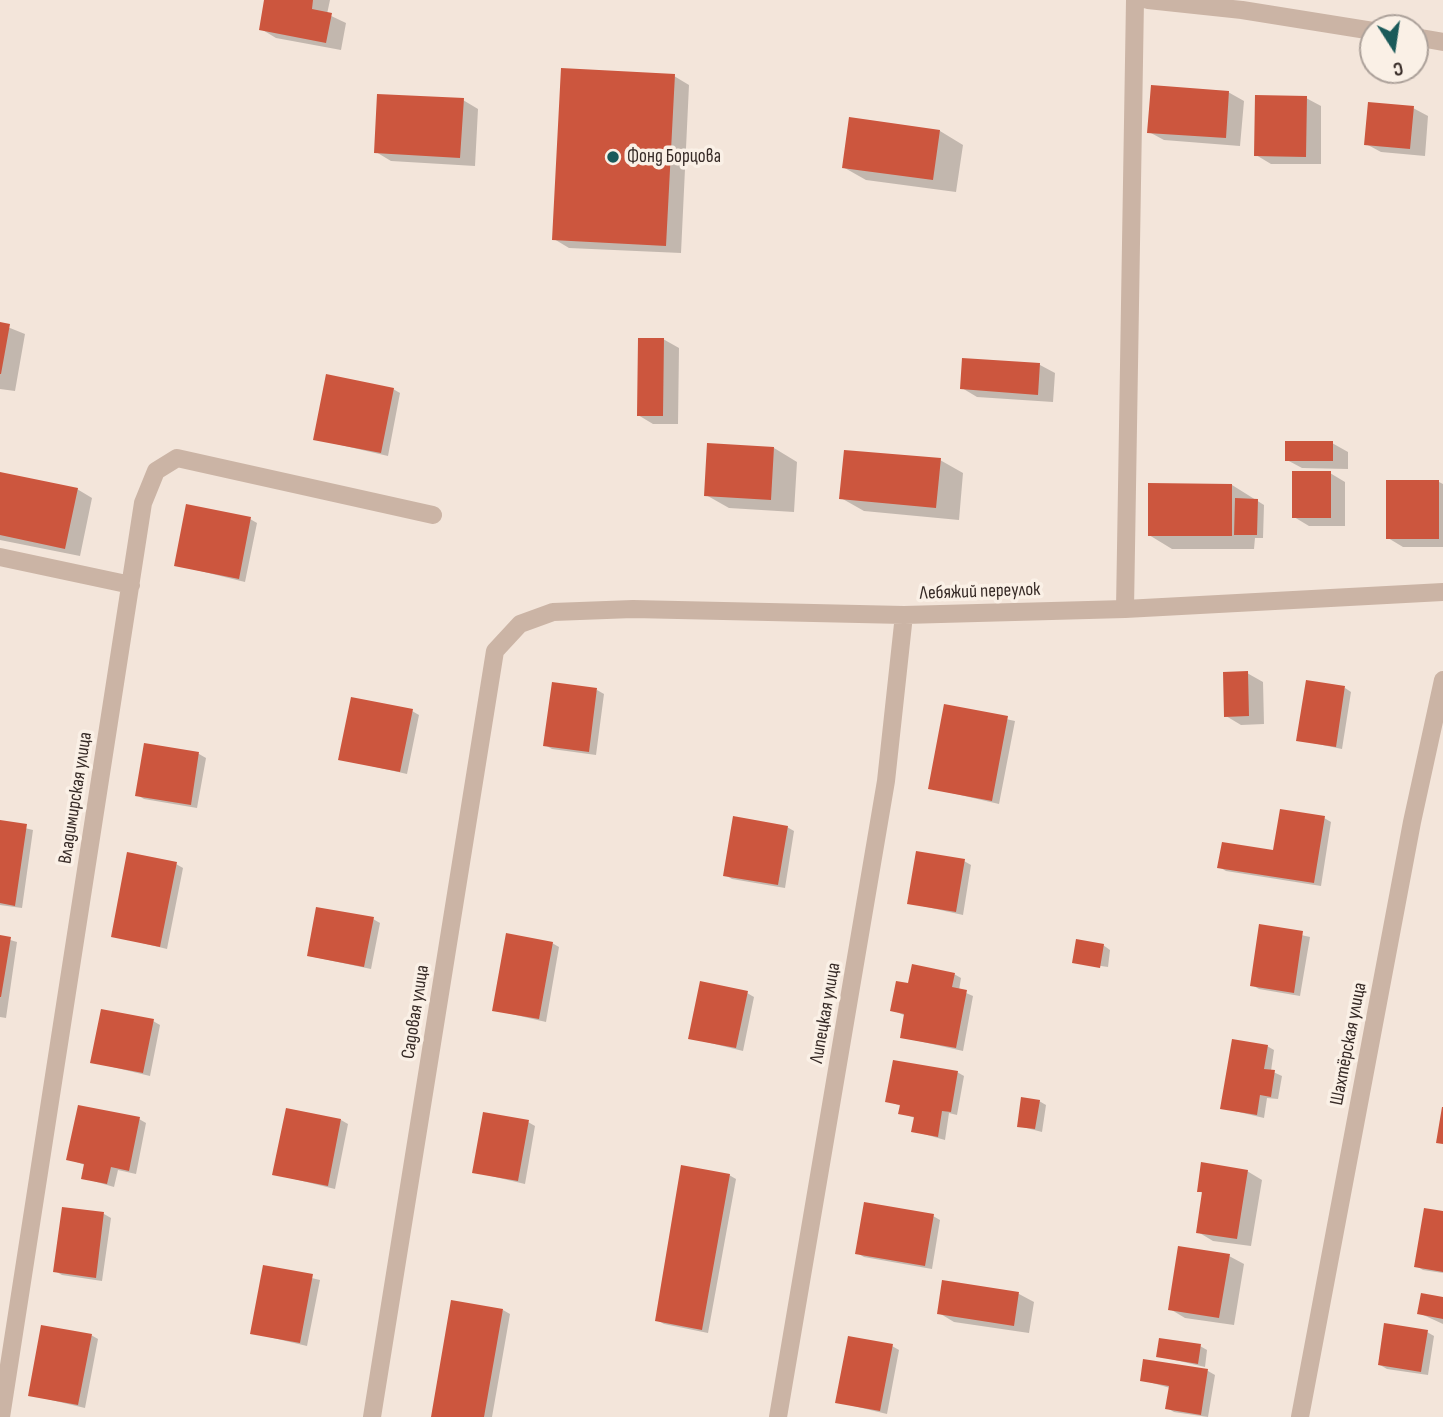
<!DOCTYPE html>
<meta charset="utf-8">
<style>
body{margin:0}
#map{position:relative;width:1443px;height:1417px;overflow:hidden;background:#f3e5da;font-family:"Sofia Sans Condensed",sans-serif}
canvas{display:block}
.north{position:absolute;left:1359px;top:14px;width:70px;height:70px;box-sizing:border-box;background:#faf0e6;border:2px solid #aca19a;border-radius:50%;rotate:168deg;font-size:19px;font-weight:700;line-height:28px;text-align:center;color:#372b27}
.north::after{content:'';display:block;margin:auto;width:24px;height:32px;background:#1a5a5a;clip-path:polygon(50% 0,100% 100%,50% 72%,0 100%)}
</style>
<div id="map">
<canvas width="1443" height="1417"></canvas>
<div class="north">С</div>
</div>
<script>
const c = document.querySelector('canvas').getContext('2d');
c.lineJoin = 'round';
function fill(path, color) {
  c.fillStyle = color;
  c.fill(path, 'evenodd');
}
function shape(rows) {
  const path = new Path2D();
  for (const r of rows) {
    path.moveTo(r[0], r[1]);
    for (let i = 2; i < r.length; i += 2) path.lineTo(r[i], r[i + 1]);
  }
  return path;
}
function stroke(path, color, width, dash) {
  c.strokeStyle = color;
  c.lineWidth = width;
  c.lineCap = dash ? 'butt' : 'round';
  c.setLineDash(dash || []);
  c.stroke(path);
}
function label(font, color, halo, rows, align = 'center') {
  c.font = font + ' "Sofia Sans Condensed",sans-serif';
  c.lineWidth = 7;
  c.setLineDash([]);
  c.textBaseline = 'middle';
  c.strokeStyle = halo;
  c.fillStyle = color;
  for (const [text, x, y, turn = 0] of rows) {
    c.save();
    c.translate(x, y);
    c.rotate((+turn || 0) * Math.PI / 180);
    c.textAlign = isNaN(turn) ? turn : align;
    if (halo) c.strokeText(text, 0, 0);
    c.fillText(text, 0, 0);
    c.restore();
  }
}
const shadow = shape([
 [266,0,330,0,327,14,346,23,341,50,276,38,261,29],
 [674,76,689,85,681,253,569,248,554,239],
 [1228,92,1244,101,1240,146,1164,140,1149,132],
 [1306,98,1321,106,1321,164,1271,164,1256,155],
 [463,100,478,109,475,166,391,161,376,152],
 [1413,108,1428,116,1425,156,1381,152,1366,144],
 [940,131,963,145,956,192,866,180,843,167],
 [0,324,25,334,15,391,0,389],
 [663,339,679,348,678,424,653,424,638,415],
 [964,360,1040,365,1055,373,1053,402,977,397,962,388],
 [393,389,400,393,388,456,315,439],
 [1332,443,1348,452,1348,469,1302,468,1287,460],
 [774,448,797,462,794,512,729,508,706,495],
 [940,460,963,473,959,520,864,511,841,498],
 [1330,473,1345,482,1345,526,1309,526,1294,517],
 [0,474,77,489,92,498,80,556,0,540],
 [1439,482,1443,484,1443,547,1403,547,1388,538],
 [1232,485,1264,505,1263,538,1255,538,1254,549,1172,549,1149,535],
 [250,519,257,523,245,582,176,565],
 [1247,673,1263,682,1264,724,1241,725,1226,716],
 [1345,688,1351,692,1342,749,1298,740],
 [597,690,604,694,596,755,552,749,545,745],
 [946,706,1015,721,999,804,930,788],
 [412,711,419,715,407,774,340,759],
 [145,745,199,754,206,758,197,808,144,799,137,795],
 [1324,818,1331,822,1321,886,1226,871,1219,867,1275,852],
 [0,822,33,830,22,908,0,905],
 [787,827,794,831,785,888,732,879,725,875],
 [964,861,971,865,963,915,909,903],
 [176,864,183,868,167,949,113,936],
 [373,919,380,923,371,969,309,956],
 [1261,926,1310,937,1300,996,1259,989,1252,985],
 [0,937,17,942,6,1018,0,1017],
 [552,943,559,947,546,1022,494,1010],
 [1103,945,1110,950,1108,967,1074,962],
 [954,974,961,978,959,990,973,996,963,1051,901,1037,906,1016,892,1010,909,985],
 [747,993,754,997,743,1051,690,1038],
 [153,1021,160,1025,150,1076,92,1062],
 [1267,1046,1274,1050,1271,1071,1282,1076,1278,1099,1267,1098,1264,1118,1222,1108],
 [957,1072,964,1076,957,1115,949,1113,945,1140,913,1131,915,1118,900,1113,901,1106,887,1101],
 [1039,1101,1046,1105,1042,1132,1019,1126],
 [139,1119,146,1123,136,1174,118,1170,114,1187,83,1178,85,1165,68,1159],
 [341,1120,348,1124,335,1189,274,1174],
 [528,1122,535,1126,525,1184,474,1172],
 [1247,1171,1262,1180,1251,1246,1213,1241,1198,1232,1204,1194,1199,1191],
 [729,1175,736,1179,708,1333,664,1324,657,1320],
 [64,1209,104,1214,111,1218,102,1281,62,1275,55,1271],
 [1443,1213,1443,1273,1423,1270,1416,1266],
 [933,1216,940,1220,932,1269,864,1257,857,1253],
 [1229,1256,1244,1264,1234,1325,1185,1318,1170,1309],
 [265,1267,320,1280,307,1346,252,1333],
 [1019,1294,1034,1302,1029,1333,954,1322,939,1313],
 [1443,1299,1443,1324,1419,1313],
 [503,1310,510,1314,492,1417,432,1417],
 [1427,1332,1434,1336,1428,1375,1387,1369,1380,1365],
 [91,1335,98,1339,85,1408,30,1395],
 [892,1346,899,1350,887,1414,837,1402],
 [1200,1346,1207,1350,1205,1367,1158,1356],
 [1208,1371,1215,1375,1208,1417,1174,1412,1167,1408,1170,1388,1142,1380]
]);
const building = shape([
 [264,0,313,0,312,9,332,13,326,43,259,30],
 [561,68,675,74,666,246,552,240],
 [1151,85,1229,91,1226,138,1147,133],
 [377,94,464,98,460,158,374,153],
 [1255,95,1307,96,1306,157,1254,156],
 [1368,102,1414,106,1410,149,1364,145],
 [849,117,940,130,933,180,842,168],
 [0,322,10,324,1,374,0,374],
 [638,338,664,338,663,416,637,416],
 [962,358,1040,363,1038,395,960,389],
 [326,374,394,388,381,453,313,440],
 [1285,441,1333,441,1333,461,1285,461],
 [707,443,774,447,771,500,704,496],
 [844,450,941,458,936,508,839,499],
 [1292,471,1331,471,1331,518,1292,518],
 [0,472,78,488,65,549,0,535],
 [1386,480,1439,480,1439,539,1386,539],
 [1148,483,1232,484,1232,536,1148,536],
 [1235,498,1258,499,1257,535,1234,535],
 [186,504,251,517,239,579,174,566],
 [1248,671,1249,716,1224,717,1223,672],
 [1306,680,1345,686,1336,747,1296,741],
 [552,682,597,688,589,752,543,746],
 [351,697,413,709,400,772,338,760],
 [944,704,1008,716,992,801,928,789],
 [144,743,199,752,191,805,135,796],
 [1280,809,1325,816,1314,883,1217,868,1222,842,1273,850],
 [733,816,788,826,778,885,723,876],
 [0,820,27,824,15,906,0,903],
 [916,851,965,859,956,912,907,904],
 [127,852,177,862,160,947,111,937],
 [316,907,374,917,364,967,307,956],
 [1259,924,1303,931,1294,993,1250,986],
 [506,933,553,942,539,1019,492,1011],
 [0,935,11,937,1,997,0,997],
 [1076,939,1104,944,1100,968,1072,963],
 [912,964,955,973,952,987,967,990,956,1048,900,1038,904,1014,890,1011,896,981,908,983],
 [700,981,748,991,736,1048,688,1039],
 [101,1009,154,1019,143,1073,90,1063],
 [1232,1039,1268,1045,1264,1069,1275,1070,1271,1097,1260,1095,1257,1115,1220,1109],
 [893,1060,958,1071,951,1112,942,1111,938,1137,911,1132,914,1117,898,1114,900,1105,885,1102],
 [1021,1097,1040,1100,1035,1129,1017,1127],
 [78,1105,140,1117,129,1171,111,1167,107,1184,81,1179,84,1164,66,1160],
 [1442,1107,1443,1107,1443,1144,1436,1143],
 [286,1108,341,1119,328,1186,272,1175],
 [483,1112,529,1120,518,1181,472,1173],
 [1201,1162,1248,1170,1237,1239,1196,1233,1202,1192,1197,1192],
 [681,1165,730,1174,702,1330,655,1321],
 [864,1202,934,1214,925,1266,855,1254],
 [62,1207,104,1212,96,1278,53,1272],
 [1424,1208,1443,1211,1443,1272,1414,1267],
 [1178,1246,1230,1254,1219,1318,1168,1310],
 [263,1265,313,1274,300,1343,250,1334],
 [942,1280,1019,1292,1014,1326,937,1314],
 [1421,1293,1443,1297,1443,1319,1417,1314],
 [451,1300,503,1309,484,1417,431,1417],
 [1384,1323,1428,1330,1421,1372,1378,1365],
 [41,1325,92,1334,78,1405,28,1396],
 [848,1336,893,1344,880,1411,835,1403],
 [1159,1338,1201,1344,1198,1364,1156,1357],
 [1143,1359,1208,1369,1201,1415,1165,1409,1169,1386,1140,1381]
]);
const minor = shape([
 [1148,0,1242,10,1373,31],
 [1415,37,1443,42],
 [0,557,131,585],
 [1125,609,1135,0],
 [1,1417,143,503,156,471,177,458,433,515],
 [372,1417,495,651,520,624,553,612,633,609,904,615,1125,609,1443,592],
 [778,1417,886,781,904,615],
 [1300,1417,1412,822,1443,680]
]);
const markers = [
 [613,157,7,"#1a5a5a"]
];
const poiNames = [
 ["Фонд Борцова",627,157]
];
const streetNames = [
 ["Лебяжий переулок",980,592,-2],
 ["Владимирская улица",76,798,-81],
 ["Садовая улица",416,1012,-81],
 ["Липецкая улица",826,1013,-80],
 ["Шахтёрская улица",1349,1044,-79]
];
fill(shadow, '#0003');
fill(building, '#cc563e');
stroke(minor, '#cbb4a5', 18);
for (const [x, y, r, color] of markers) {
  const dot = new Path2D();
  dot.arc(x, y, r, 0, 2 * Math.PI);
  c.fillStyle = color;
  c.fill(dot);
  stroke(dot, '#faf0e6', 2.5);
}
label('19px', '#372b27', '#faf0e6', poiNames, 'left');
label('19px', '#372b27', '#faf0e6', streetNames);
</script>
